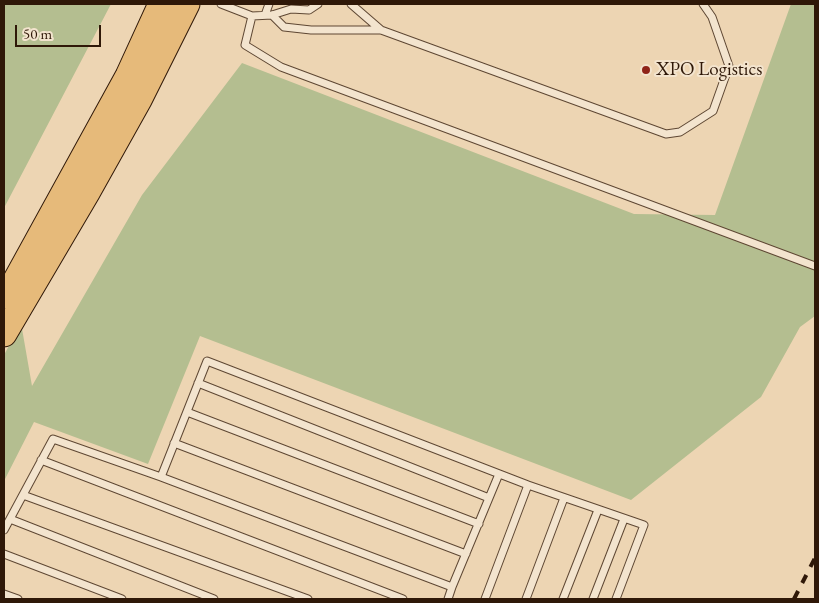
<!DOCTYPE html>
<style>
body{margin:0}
#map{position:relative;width:819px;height:603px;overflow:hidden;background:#edd5b3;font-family:"EB Garamond",serif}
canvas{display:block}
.frame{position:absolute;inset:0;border:5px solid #2f1808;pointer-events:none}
.scale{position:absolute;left:15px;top:25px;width:86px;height:22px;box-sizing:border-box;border:2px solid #2f1808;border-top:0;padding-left:6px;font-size:15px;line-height:18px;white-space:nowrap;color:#2f1808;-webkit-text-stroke:4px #f3e4ce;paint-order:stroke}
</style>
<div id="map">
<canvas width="819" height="603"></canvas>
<div class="frame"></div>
<div class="scale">50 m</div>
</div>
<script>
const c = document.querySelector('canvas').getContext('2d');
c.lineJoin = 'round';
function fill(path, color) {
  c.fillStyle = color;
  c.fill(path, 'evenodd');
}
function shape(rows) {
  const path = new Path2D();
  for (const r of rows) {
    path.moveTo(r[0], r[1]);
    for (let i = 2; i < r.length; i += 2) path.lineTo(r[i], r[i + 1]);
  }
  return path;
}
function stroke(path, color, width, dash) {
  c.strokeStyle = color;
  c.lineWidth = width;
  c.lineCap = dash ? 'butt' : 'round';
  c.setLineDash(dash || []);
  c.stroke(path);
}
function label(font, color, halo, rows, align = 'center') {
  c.font = font + ' "EB Garamond",serif';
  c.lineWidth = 4;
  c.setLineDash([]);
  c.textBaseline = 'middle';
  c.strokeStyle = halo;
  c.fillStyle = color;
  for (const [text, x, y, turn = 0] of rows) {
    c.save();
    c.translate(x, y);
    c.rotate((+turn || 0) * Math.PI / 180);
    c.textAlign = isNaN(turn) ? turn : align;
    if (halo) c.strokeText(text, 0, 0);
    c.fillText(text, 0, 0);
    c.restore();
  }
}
const green = shape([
 [4,4,111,4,4,208],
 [791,4,815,4,815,316,800,327,761,397,631,500,200,336,148,464,34,422,4,481,4,355,21,323,32,386,142,195,242,63,634,214,715,215]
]);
const lane = shape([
 [221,4,252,16,272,15,291,9,309,10,318,4],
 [351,4,381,30],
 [265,15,269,4],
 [272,15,284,27,311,30,381,30,666,134,680,132,713,111,729,66,712,17,703,4],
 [252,16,245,45,281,67,815,266],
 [198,383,489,498],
 [187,412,479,524],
 [174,443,466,554],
 [41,460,403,599],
 [499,474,452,587,161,477,207,361,528,485],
 [23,495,308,599],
 [10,519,214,599],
 [4,530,53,439,161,477],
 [4,554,122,599],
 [4,594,18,599],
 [448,599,452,587],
 [485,599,528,485,644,525,616,599],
 [526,599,564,498],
 [563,599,598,510],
 [593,599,624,519]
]);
const highway = shape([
 [7,296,128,76,161,4],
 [4,334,87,193,139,100,187,4]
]);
const rail = shape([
 [794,599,815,558]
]);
const markers = [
 [646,70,5,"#8f2418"]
];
const poiNames = [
 ["XPO Logistics",656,70]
];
fill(green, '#b4be90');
stroke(lane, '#5e4733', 9);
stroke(highway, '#2f1808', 27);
stroke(lane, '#f3e4ce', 7);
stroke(highway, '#e6ba7a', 25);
stroke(rail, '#2f1808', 4, [9, 9]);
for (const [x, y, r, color] of markers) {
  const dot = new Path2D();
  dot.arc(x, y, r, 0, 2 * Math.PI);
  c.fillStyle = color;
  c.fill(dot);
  stroke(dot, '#f3e4ce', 2);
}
label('19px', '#2f1808', '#f3e4ce', poiNames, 'left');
</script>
